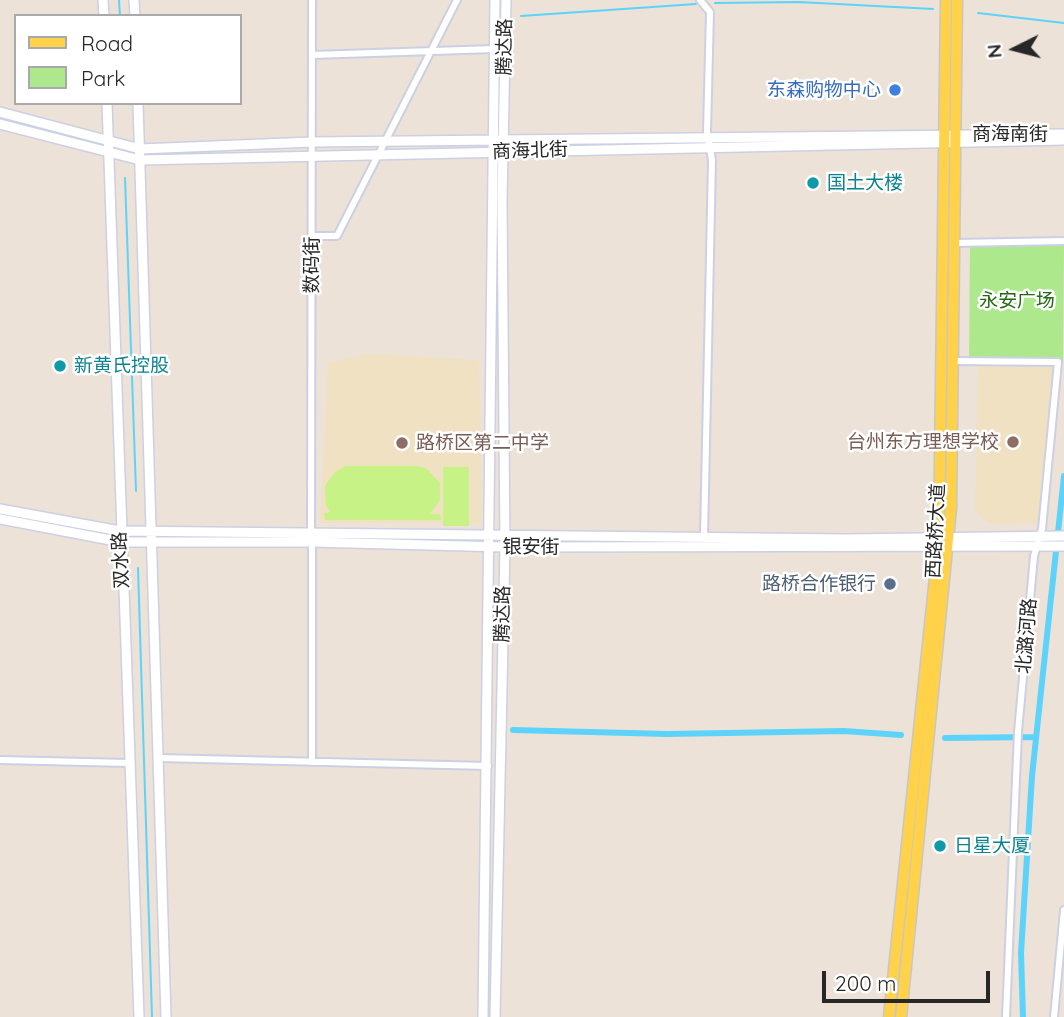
<!DOCTYPE html>
<meta charset="utf-8">
<style>
body{margin:0}
#map{position:relative;width:1064px;height:1017px;overflow:hidden;background:#ece2d7;font-family:Quicksand,sans-serif}
canvas{display:block}
.legend{position:absolute;left:14px;top:14px;width:228px;height:91px;box-sizing:border-box;background:#fff;border:2px solid #a9a9a9;margin:0;padding:9px 12px;list-style:none;font-size:21px;color:#272727}
.legend li{display:flex;align-items:center;gap:14px;height:35px}
.legend b{width:35px;border:2px solid #a9a9a9}
.north{position:absolute;left:980px;top:14px;width:70px;height:70px;-webkit-text-stroke:5px #fff;paint-order:stroke;rotate:264deg;font-size:19px;font-weight:700;line-height:28px;text-align:center;color:#272727}
.north::after{content:'';display:block;margin:auto;width:24px;height:32px;background:#272727;clip-path:polygon(50% 0,100% 100%,50% 72%,0 100%)}
.scale{position:absolute;left:822px;top:971px;width:168px;height:32px;box-sizing:border-box;border:4px solid #272727;border-top:0;padding-left:9px;font-size:21px;line-height:24px;white-space:nowrap;color:#272727;-webkit-text-stroke:5px #fff;paint-order:stroke}
</style>
<div id="map">
<canvas width="1064" height="1017"></canvas>
<ul class="legend">
<li><b style="height:9px;background:#ffd249"></b>Road</li>
<li><b style="height:19px;background:#ade98c"></b>Park</li>
</ul>
<div class="north">N</div>
<div class="scale">200 m</div>
</div>
<script>
const c = document.querySelector('canvas').getContext('2d');
c.lineJoin = 'round';
function fill(path, color) {
  c.fillStyle = color;
  c.fill(path, 'evenodd');
}
function shape(rows) {
  const path = new Path2D();
  for (const r of rows) {
    path.moveTo(r[0], r[1]);
    for (let i = 2; i < r.length; i += 2) path.lineTo(r[i], r[i + 1]);
  }
  return path;
}
function stroke(path, color, width, dash) {
  c.strokeStyle = color;
  c.lineWidth = width;
  c.lineCap = dash ? 'butt' : 'round';
  c.setLineDash(dash || []);
  c.stroke(path);
}
function label(font, color, halo, rows, align = 'center') {
  c.font = font + ' Quicksand,"Noto Sans SC",sans-serif';
  c.lineWidth = 5;
  c.setLineDash([]);
  c.textBaseline = 'middle';
  c.strokeStyle = halo;
  c.fillStyle = color;
  for (const [text, x, y, turn = 0] of rows) {
    c.save();
    c.translate(x, y);
    c.rotate((+turn || 0) * Math.PI / 180);
    c.textAlign = isNaN(turn) ? turn : align;
    if (halo) c.strokeText(text, 0, 0);
    c.fillText(text, 0, 0);
    c.restore();
  }
}
const education = shape([
 [369,354,479,360,482,523,320,523,328,363],
 [978,365,1056,365,1042,523,992,524,982,519,975,509]
]);
const green = shape([
 [970,245,1064,245,1063,364,969,362]
]);
const pitch = shape([
 [346,466,418,466,427,469,440,483,440,500,430,514,440,514,441,520,325,520,324,513,331,512,326,506,325,486,335,472],
 [443,467,469,467,469,526,443,526]
]);
const stream = shape([
 [119,0,120,16],
 [715,3,799,2,933,9],
 [978,13,1064,23],
 [521,16,696,4],
 [125,178,136,491],
 [138,568,152,1017]
]);
const canal = shape([
 [513,730,667,734,844,731,901,735],
 [945,738,1036,737],
 [1023,1017,1021,953,1032,776,1064,476]
]);
const street = shape([
 [700,0,710,12,707,132,712,160,704,536],
 [312,55,494,49],
 [312,236,337,236,457,0],
 [954,243,1064,241],
 [953,361,1058,362,1042,529,1034,556,1018,732,1006,1017],
 [311,531,312,0],
 [312,542,312,762],
 [159,758,488,766],
 [0,760,129,763],
 [1054,1017,1064,910]
]);
const secondary = shape([
 [103,0,104,16],
 [134,0,135,16],
 [107,103,139,1017],
 [138,103,166,1017],
 [0,112,140,149,312,142,1064,134],
 [0,124,140,160,1064,140],
 [0,509,120,531,847,539,1064,536],
 [0,519,121,542,312,542,505,547,1064,546],
 [483,1017,495,0],
 [495,1017,505,547,502,201,506,0]
]);
const primary = shape([
 [889,1017,939,539,946,0],
 [901,1017,951,508,957,0]
]);
const markers = [
 [895,90,7,"#3f7fe0"],
 [813,183,7,"#0f9aa8"],
 [60,366,7,"#0f9aa8"],
 [1013,442,7,"#8d6e63"],
 [402,443,7,"#8d6e63"],
 [890,584,7,"#5c6f8a"],
 [940,846,7,"#0f9aa8"]
];
const streetNames = [
 ["腾达路",505,47,-89],
 ["商海南街",1010,134],
 ["商海北街",530,151,-2],
 ["数码街",312,265,-90],
 ["西路桥大道",936,531,-87],
 ["银安街",531,547],
 ["双水路",121,560,-93],
 ["腾达路",503,614,-89],
 ["北潞河路",1027,636,-85]
];
const shopNames = [
 ["东森购物中心",881,90]
];
const cultureNames = [
 ["国土大楼",827,183],
 ["新黄氏控股",74,366],
 ["日星大厦",954,846]
];
const parkNames = [
 ["永安广场",1017,301]
];
const educationNames = [
 ["台州东方理想学校",999,442],
 ["路桥区第二中学",416,443,"left"]
];
const serviceNames = [
 ["路桥合作银行",876,584]
];
fill(education, '#f0e1c3');
fill(green, '#ade98c');
fill(pitch, '#c6f286');
stroke(stream, '#5dd3fb', 2);
stroke(canal, '#5dd3fb', 6);
stroke(street, '#ccd0e3', 10);
stroke(secondary, '#ccd0e3', 12);
stroke(primary, '#c7c7c7', 13);
stroke(street, '#fff', 6);
stroke(secondary, '#fff', 9);
stroke(primary, '#ffd249', 10);
for (const [x, y, r, color] of markers) {
  const dot = new Path2D();
  dot.arc(x, y, r, 0, 2 * Math.PI);
  c.fillStyle = color;
  c.fill(dot);
  stroke(dot, '#fff', 2.5);
}
label('19px', '#272727', '#fff', streetNames);
label('19px', '#366cbe', '#fff', shopNames, 'right');
label('19px', '#0d838f', '#fff', cultureNames, 'left');
label('19px', '#256a12', '#fff', parkNames);
label('19px', '#785e54', '#fff', educationNames, 'right');
label('19px', '#4e5e75', '#fff', serviceNames, 'right');
</script>
